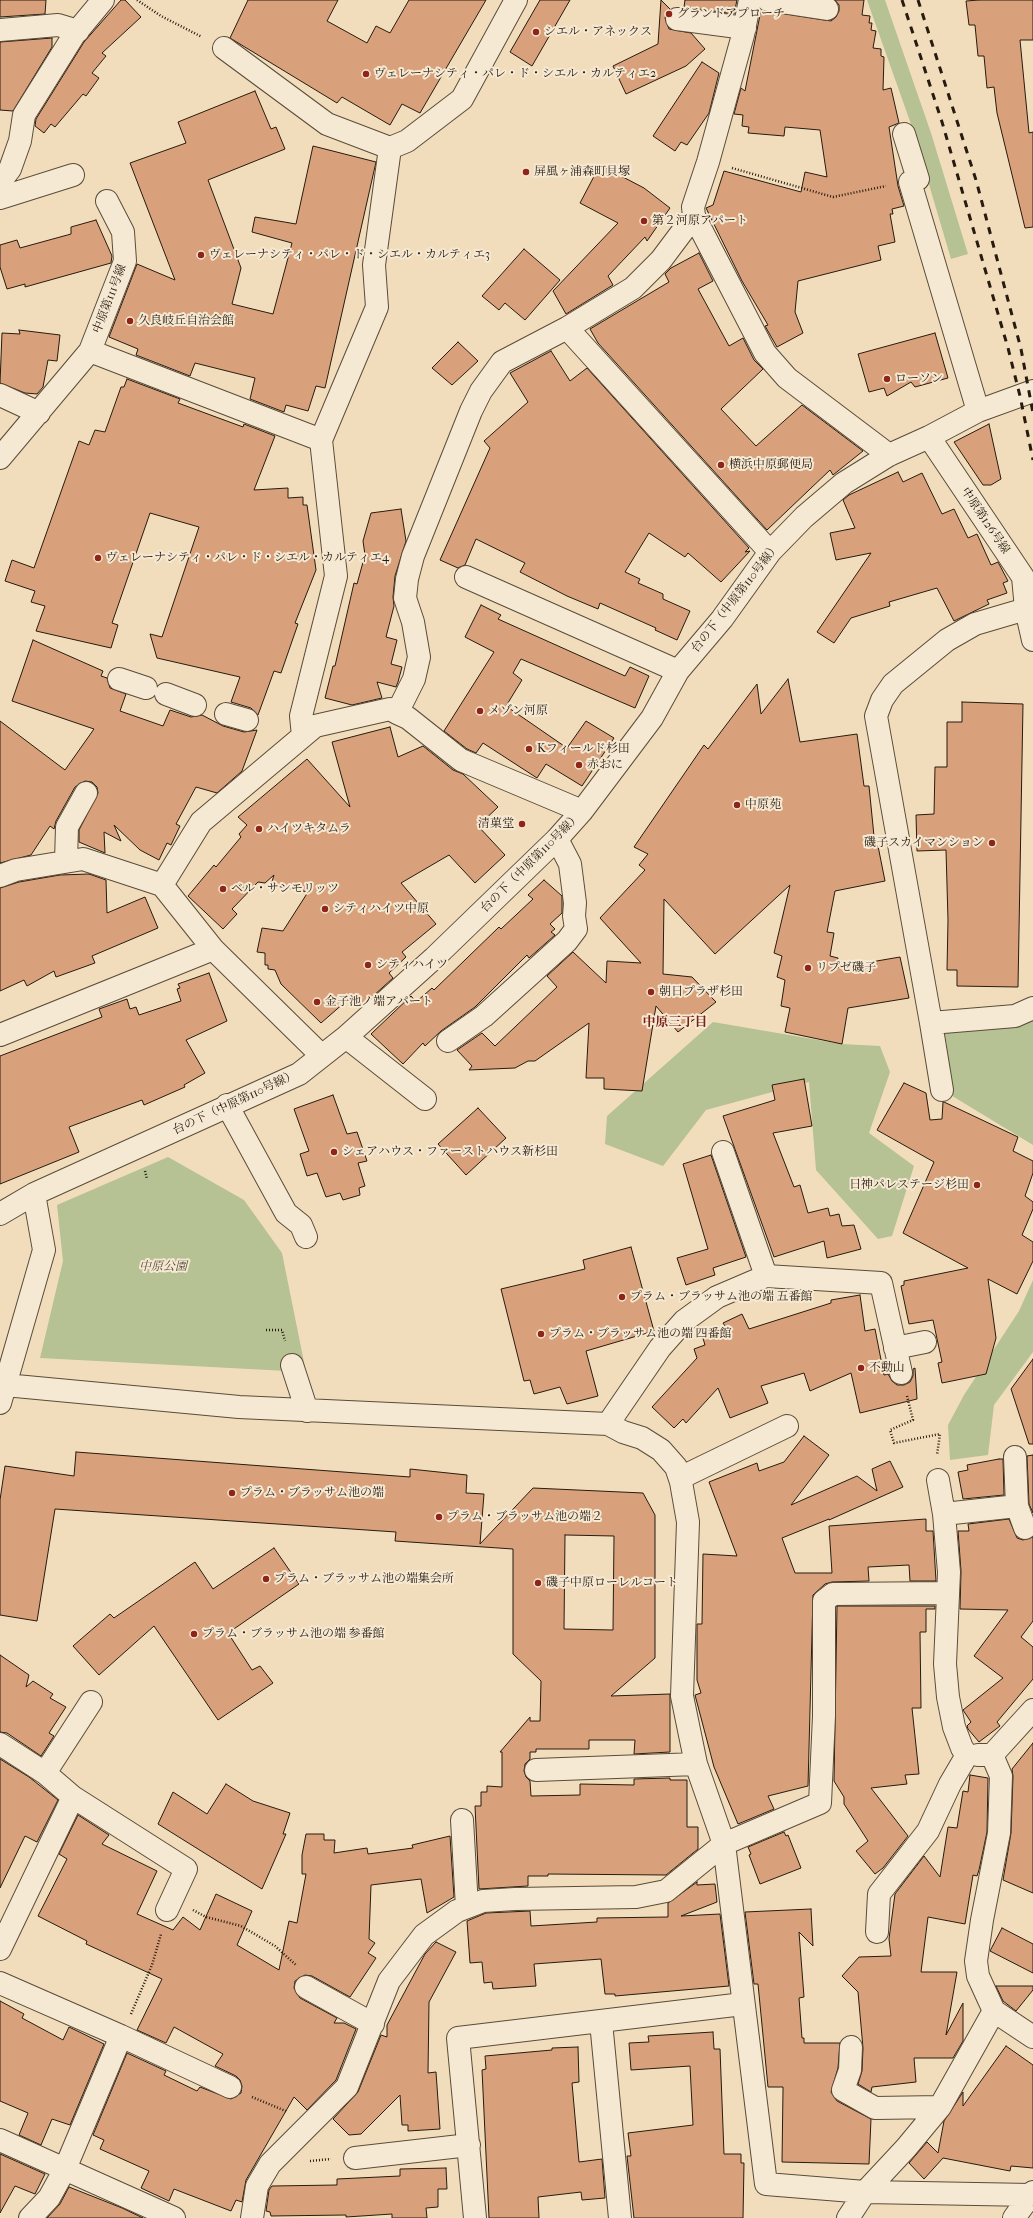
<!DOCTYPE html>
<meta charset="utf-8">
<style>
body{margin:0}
canvas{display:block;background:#f1ddbb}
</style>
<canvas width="1033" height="2218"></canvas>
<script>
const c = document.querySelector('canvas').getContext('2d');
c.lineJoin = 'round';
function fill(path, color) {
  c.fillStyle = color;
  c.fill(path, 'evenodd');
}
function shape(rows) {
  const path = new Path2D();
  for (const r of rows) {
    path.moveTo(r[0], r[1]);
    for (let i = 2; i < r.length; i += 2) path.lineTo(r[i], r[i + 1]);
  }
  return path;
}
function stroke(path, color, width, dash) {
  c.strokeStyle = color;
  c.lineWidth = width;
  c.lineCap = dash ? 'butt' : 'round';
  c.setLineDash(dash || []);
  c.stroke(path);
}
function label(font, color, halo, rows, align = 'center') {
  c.font = font + ' "IM FELL French Canon","Noto Serif JP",serif';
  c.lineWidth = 4;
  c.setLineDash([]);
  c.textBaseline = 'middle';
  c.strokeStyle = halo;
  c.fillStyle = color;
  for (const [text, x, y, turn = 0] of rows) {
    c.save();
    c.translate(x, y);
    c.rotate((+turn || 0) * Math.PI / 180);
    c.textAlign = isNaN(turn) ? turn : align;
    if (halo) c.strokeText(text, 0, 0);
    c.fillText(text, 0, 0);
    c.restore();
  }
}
const green = shape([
 [867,0,885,0,931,133,968,254,951,259,912,127],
 [1033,1018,1033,1145,949,1094,941,1048,947,1047,944,1030],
 [713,1022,842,1044,880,1046,890,1072,869,1133,914,1166,892,1236,878,1239,816,1170,809,1082,706,1110,663,1166,605,1144,607,1116],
 [168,1157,244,1200,282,1253,306,1372,40,1358,63,1261,57,1205],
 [1033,1280,1033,1352,994,1405,988,1455,950,1460,948,1425,964,1395,1019,1311]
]);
const building = shape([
 [0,0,46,0,45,14,0,17,0,0],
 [121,0,125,0,141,17,102,53,106,56,92,73,99,78,86,96,83,94,55,127,51,124,44,133,35,126,36,119,84,42,121,0],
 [248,0,338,0,327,21,367,43,376,26,390,33,409,0,486,0,420,113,402,104,390,125,342,97,337,103,230,38,248,0],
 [540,0,570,0,532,66,510,52,540,0],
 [661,0,670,9,665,18,669,29,691,33,705,49,686,66,626,94,613,66,658,44,661,0],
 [685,0,737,0,734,14,684,7,685,0],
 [835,0,864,0,862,15,870,16,869,23,872,23,871,30,876,31,873,48,881,49,881,56,884,57,883,90,891,88,899,123,889,127,898,186,904,206,892,209,893,214,890,214,895,242,878,246,881,260,798,281,795,312,803,333,777,347,765,326,768,325,742,281,706,208,713,205,724,171,801,192,805,172,827,177,820,130,785,127,784,136,748,133,749,127,742,126,743,115,734,114,741,88,745,91,761,10,831,21,836,17,839,11,839,5,835,0],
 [979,0,1033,0,1033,40,1020,40,1029,133,1033,132,1033,227,1025,228,997,113,994,87,987,88,984,56,978,56,975,25,969,25,966,1,979,0],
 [52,38,52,47,13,111,0,110,0,42,52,38],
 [702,62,719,73,709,113,687,145,681,142,675,151,653,136,702,62],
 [255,91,271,129,276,127,285,149,208,180,241,268,232,304,273,314,292,243,252,232,255,217,296,224,313,146,376,162,325,388,316,386,308,411,286,405,284,412,250,399,255,378,195,363,190,376,136,355,138,349,109,337,137,264,175,280,130,163,186,143,178,122,255,91],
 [600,165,644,188,670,208,647,241,645,237,608,276,613,285,566,314,553,291,618,223,580,203,600,165],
 [96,220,112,256,111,263,25,287,25,284,7,289,0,267,0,245,17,240,20,248,71,234,71,227,96,220],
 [524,249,560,280,525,320,505,303,499,310,482,296,524,249],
 [699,253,713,281,698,289,729,346,743,338,754,360,763,369,721,409,756,446,802,405,863,451,833,475,830,470,767,530,598,343,590,329,669,282,665,274,671,268,699,253],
 [19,330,60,335,57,361,48,360,43,387,37,394,25,393,0,383,2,333,20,334,19,330],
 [935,333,948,378,915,387,911,382,887,396,884,388,869,392,858,354,935,333],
 [458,342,478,361,452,385,432,368,458,342],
 [551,351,570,381,587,368,749,548,745,552,750,551,721,582,688,553,685,557,649,533,625,572,640,579,638,583,663,594,663,599,690,611,677,640,655,630,656,628,600,603,598,609,567,596,520,572,525,563,476,539,465,565,458,568,440,560,490,448,484,441,528,402,510,373,551,351],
 [127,379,180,399,178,403,243,427,244,424,275,436,254,490,288,488,288,498,303,497,303,505,307,505,316,570,295,623,298,624,281,673,274,671,258,715,251,708,231,702,240,677,157,658,150,634,162,637,199,527,150,513,112,623,118,625,111,648,36,631,45,606,31,602,35,591,5,581,12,560,34,568,79,441,89,445,95,430,105,432,121,387,124,387,127,379],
 [989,424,1001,479,991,485,983,485,954,442,989,424],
 [898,472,903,482,922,473,942,514,954,509,968,538,977,534,991,565,998,562,1008,581,1003,583,1007,593,987,600,989,604,954,621,937,588,889,602,890,606,851,618,834,643,817,632,871,553,836,560,830,533,855,528,843,500,849,495,898,472],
 [401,509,406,541,395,576,393,597,394,606,386,637,397,640,391,664,402,667,398,682,396,687,377,682,382,698,352,705,325,698,333,666,335,666,354,583,357,584,365,555,363,541,371,513,401,509],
 [481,605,501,615,498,619,625,676,630,667,649,676,635,708,521,659,513,673,522,680,506,706,567,748,586,721,614,738,582,786,546,764,537,778,483,743,476,753,467,749,444,731,494,652,465,637,481,605],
 [33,640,103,671,101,676,107,678,110,688,126,694,120,711,163,726,170,710,191,717,202,715,223,726,244,732,257,730,242,771,217,793,196,787,176,824,180,826,171,845,167,843,159,860,140,850,114,825,121,841,104,832,105,853,79,842,79,830,98,793,97,787,92,782,85,781,75,787,56,821,54,829,50,826,31,855,0,863,0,721,65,770,94,729,12,701,33,640],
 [788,679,800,742,857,734,864,786,869,786,875,846,878,846,885,881,835,891,827,932,834,933,830,956,838,958,836,968,900,957,909,998,848,1008,842,1044,785,1032,790,1008,781,1006,785,980,777,977,782,956,774,953,790,885,715,954,664,899,663,974,692,977,716,1002,678,1032,656,1006,642,1091,604,1089,604,1078,586,1078,589,1023,535,1061,528,1061,515,1068,469,1070,472,1066,457,1050,482,1033,495,1046,557,987,547,976,573,952,606,983,607,961,641,963,600,918,645,870,639,865,648,854,634,847,704,745,708,749,757,684,761,714,788,679],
 [962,702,1023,704,1018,987,957,986,957,970,947,970,948,920,946,850,917,851,916,815,934,814,935,767,947,767,947,722,962,722,962,702],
 [390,727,398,757,423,746,453,770,463,774,498,807,478,826,505,855,475,883,449,855,401,883,436,924,402,952,406,957,389,973,393,978,362,1006,352,996,321,1023,281,984,275,970,268,969,268,965,265,965,265,953,257,952,262,928,283,931,308,892,271,885,274,875,265,883,258,882,232,909,237,914,223,929,188,896,214,865,216,867,241,837,239,834,247,825,238,817,307,759,350,807,332,742,390,727],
 [89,874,106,880,107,913,145,897,158,928,92,956,95,963,56,977,54,971,27,986,24,980,0,991,0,888,19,882,60,875,89,874],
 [544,880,562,896,562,913,550,924,555,929,551,932,555,935,529,958,527,955,475,1007,441,1031,425,1046,423,1043,403,1064,371,1034,411,996,416,1002,432,988,434,990,499,927,501,929,533,899,528,895,544,880],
 [209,973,227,1021,186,1040,205,1073,184,1085,185,1087,144,1105,142,1100,69,1127,79,1152,0,1184,0,1056,102,1017,99,1009,127,999,130,1009,136,1007,139,1015,181,1001,177,989,180,988,178,984,209,973],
 [804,1079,812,1126,773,1133,794,1187,800,1185,808,1213,828,1208,830,1216,839,1214,842,1226,854,1225,861,1249,827,1258,824,1241,774,1257,723,1116,775,1100,772,1085,804,1079],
 [904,1083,926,1093,930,1120,942,1119,943,1102,944,1102,1018,1137,1013,1151,1033,1161,1033,1173,1025,1196,1033,1202,1033,1209,1022,1235,1033,1242,1033,1261,1017,1294,988,1279,996,1338,986,1374,942,1383,938,1363,942,1362,933,1320,909,1324,901,1286,904,1285,904,1281,968,1268,903,1233,934,1162,877,1130,904,1083],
 [333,1095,347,1134,357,1132,367,1161,358,1163,365,1186,359,1188,360,1195,343,1200,340,1193,326,1197,317,1173,307,1176,300,1154,309,1151,294,1109,333,1095],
 [478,1108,506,1138,466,1175,438,1144,478,1108],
 [711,1155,746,1257,713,1268,715,1275,686,1285,677,1258,708,1249,683,1164,711,1155],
 [631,1247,654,1331,586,1351,598,1396,567,1404,560,1387,534,1394,530,1380,524,1381,501,1289,585,1269,583,1260,631,1247],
 [860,1295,865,1331,875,1329,884,1375,888,1374,892,1381,897,1385,904,1385,910,1382,913,1376,913,1369,915,1368,917,1399,860,1413,851,1373,810,1391,804,1373,761,1386,768,1403,730,1418,718,1388,686,1423,683,1419,674,1428,652,1407,697,1358,694,1349,705,1345,702,1335,725,1326,723,1323,742,1314,749,1329,831,1303,831,1300,860,1295],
 [1033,1359,1033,1444,1029,1444,1011,1389,1033,1359],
 [804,1436,829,1455,791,1505,857,1476,877,1491,872,1469,890,1461,903,1487,829,1520,829,1519,782,1538,795,1573,832,1573,829,1526,926,1519,926,1531,933,1531,936,1581,910,1581,909,1565,868,1567,869,1581,832,1582,825,1584,813,1595,808,1786,768,1796,774,1809,738,1824,714,1767,695,1695,701,1693,697,1680,697,1624,702,1624,703,1554,737,1556,709,1482,757,1463,759,1471,784,1462,804,1436],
 [76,1452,410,1477,410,1469,467,1475,466,1493,484,1494,480,1544,533,1488,643,1493,655,1515,655,1658,611,1696,670,1694,670,1752,634,1754,635,1740,589,1740,589,1749,536,1749,536,1752,530,1752,530,1759,525,1764,524,1771,526,1777,530,1781,531,1796,580,1795,580,1784,634,1785,634,1779,670,1778,670,1780,687,1780,687,1827,698,1827,698,1849,666,1875,548,1874,548,1876,528,1876,528,1886,479,1889,475,1806,481,1806,481,1792,487,1792,487,1786,502,1787,502,1752,500,1752,530,1717,530,1721,540,1721,541,1681,513,1654,513,1549,395,1541,396,1532,55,1509,37,1621,0,1615,0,1500,5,1466,74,1476,76,1452],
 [565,1535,614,1536,613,1630,564,1629,565,1535],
 [1033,1455,1033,1513,1029,1504,1027,1456,1033,1455],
 [999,1459,1003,1459,1004,1495,963,1499,958,1472,968,1470,967,1465,999,1459],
 [1009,1519,1017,1538,1023,1540,1033,1537,1033,1621,1021,1637,1033,1647,1033,1679,997,1722,1000,1726,979,1742,968,1729,967,1726,971,1722,963,1710,1003,1678,974,1656,1008,1610,960,1609,961,1571,958,1531,969,1531,968,1524,1009,1519],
 [274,1548,299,1584,228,1633,252,1670,260,1666,273,1683,218,1720,154,1626,99,1675,73,1646,110,1614,114,1618,195,1562,213,1589,274,1548],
 [837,1606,935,1606,935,1609,926,1609,926,1632,920,1632,921,1708,912,1708,919,1774,905,1775,907,1784,871,1788,908,1836,883,1868,875,1874,856,1851,868,1841,844,1804,844,1797,834,1781,837,1606],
 [0,1655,29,1675,26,1687,33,1681,53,1694,50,1698,66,1707,49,1733,54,1736,41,1756,7,1733,0,1732,0,1655],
 [1033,1743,1033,1893,1003,1880,1011,1833,1013,1776,1012,1769,1033,1743],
 [0,1759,29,1777,58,1800,37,1842,25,1836,0,1888,0,1759],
 [970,1775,988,1778,987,1832,979,1870,977,1876,973,1875,965,1924,928,1917,921,1972,957,1972,946,2035,963,2003,963,2041,953,2058,914,2058,916,2082,872,2087,871,2092,858,2084,862,2071,863,2048,858,1992,842,1976,859,1957,891,1956,889,1939,895,1894,924,1856,940,1877,948,1827,957,1828,963,1791,968,1792,970,1775],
 [226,1784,253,1801,290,1813,283,1834,286,1834,262,1889,158,1824,173,1792,207,1814,226,1784],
 [78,1815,109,1835,102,1844,157,1871,137,1914,173,1930,183,1917,200,1930,216,1894,252,1911,237,1945,279,1970,289,1921,297,1923,306,1874,302,1874,302,1855,306,1834,324,1834,324,1840,335,1840,334,1853,367,1848,368,1854,413,1848,412,1845,450,1836,454,1897,427,1913,421,1879,371,1885,369,1939,375,1943,368,1953,376,1958,350,1997,312,1976,305,1975,295,1981,294,1988,300,1998,337,2018,334,2023,344,2023,356,2029,336,2080,307,2110,294,2097,246,2180,242,2202,236,2200,231,2211,174,2189,169,2201,141,2188,149,2171,100,2149,104,2140,93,2135,127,2053,166,2071,164,2075,197,2091,200,2087,231,2099,241,2093,242,2086,240,2080,236,2076,215,2066,223,2054,174,2027,166,2043,137,2030,162,1979,86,1944,87,1941,38,1916,67,1859,59,1854,78,1815],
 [784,1832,786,1836,788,1835,801,1868,760,1884,749,1855,751,1854,748,1847,784,1832],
 [697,1882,697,1885,715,1884,717,1902,681,1916,720,1914,729,1986,615,1996,615,1994,605,1994,601,1959,534,1964,536,1986,493,1989,492,1982,484,1983,482,1962,470,1963,467,1921,486,1913,530,1911,531,1926,597,1922,597,1918,668,1917,668,1903,697,1882],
 [811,1909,813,1946,799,1932,804,1997,799,1998,802,2038,804,2038,804,2043,840,2043,838,2068,831,2092,837,2101,871,2119,869,2164,782,2162,783,2090,783,2087,768,2087,758,1984,754,1984,745,1912,811,1909],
 [1002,1928,1033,1944,1033,1973,990,1951,1002,1928],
 [436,1942,456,1952,429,2002,428,2073,436,2072,440,2129,408,2131,408,2125,402,2125,400,2095,361,2134,349,2135,333,2119,358,2092,381,2035,387,2037,387,2025,425,1954,436,1942],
 [996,1986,1033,1986,1033,1990,1016,2011,1003,2001,996,1986],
 [0,2001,24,2014,22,2018,63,2040,69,2027,104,2044,70,2125,52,2119,41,2145,19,2135,28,2113,0,2101,0,2001],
 [713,2032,714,2049,720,2049,724,2154,741,2154,741,2163,744,2163,743,2218,634,2218,627,2156,631,2156,628,2133,693,2125,690,2066,631,2070,629,2043,649,2042,648,2036,713,2032],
 [1006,2046,1033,2065,1033,2168,1011,2166,1010,2171,943,2158,924,2179,909,2163,927,2142,938,2153,944,2121,963,2092,963,2106,1006,2046],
 [578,2047,579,2082,572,2083,579,2162,602,2159,605,2198,582,2200,581,2192,538,2197,539,2218,489,2218,482,2070,486,2069,485,2056,552,2050,552,2048,578,2047],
 [0,2154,45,2174,35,2194,15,2186,0,2213,0,2154],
 [446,2168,447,2189,438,2189,438,2207,426,2208,427,2218,392,2218,392,2214,346,2217,346,2215,271,2216,270,2212,266,2211,269,2190,272,2186,337,2185,337,2179,400,2176,400,2169,446,2168],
 [69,2187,122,2208,143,2218,47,2218,60,2204,69,2187]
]);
const path = shape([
 [137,0,161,16,202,37],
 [732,168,833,197,886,186],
 [145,1171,147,1179],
 [266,1330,282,1330,285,1341],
 [907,1396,913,1420,890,1430,894,1443,940,1434,937,1455],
 [193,1910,206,1917,241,1926,275,1946,296,1965],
 [131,2014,152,1965,161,1934],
 [252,2097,288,2112],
 [310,2161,331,2159]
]);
const minor = shape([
 [768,0,827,9],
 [677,19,745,28],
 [0,30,58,25,78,31],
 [224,48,327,124,390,148,407,141,462,99,516,0],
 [904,134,918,179,910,182,978,411],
 [0,182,10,169,20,141,24,115,74,35,103,0],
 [0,198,73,175],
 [694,216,765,353,787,378,889,455],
 [567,328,770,552],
 [90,351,321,440],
 [0,395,39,413],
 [929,437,1023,577,1026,609,1033,640],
 [0,458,90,351,125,261,123,232,107,201],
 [466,577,678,671],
 [1026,609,975,624,947,640,893,684,882,700,876,716,931,1023,1015,1016,1033,1008],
 [119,679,146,688],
 [166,694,195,705],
 [397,713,408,718,461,760,582,811],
 [226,714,247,720],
 [303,736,301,716,336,576,321,440,377,307,374,265,390,148],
 [66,861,67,827,86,793],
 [0,876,16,870,83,859,162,885,213,949,322,1056],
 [162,885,201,822,315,726,390,709,397,713,414,679,419,657,413,622,405,598,407,579,413,556,471,411,481,391,502,362,567,328,633,288,661,260,694,216,693,207,708,162,743,35,750,0],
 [931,1023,942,1090],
 [0,1035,213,949],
 [346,1037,425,1099],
 [448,1041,484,1016,567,941,576,929,574,916,575,903,570,864,557,839],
 [227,1105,286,1213,301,1225,306,1237],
 [723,1152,766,1276],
 [0,1214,34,1194,299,1074,346,1037,434,958,557,839,582,811,652,718,678,671,722,619,770,552,804,517,844,483,889,455,929,437,978,411,1033,391],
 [895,1348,925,1342],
 [292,1365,307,1411],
 [5,1385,239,1407,608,1424,623,1432,642,1438,661,1450,676,1467,681,1482,688,1522,682,1696,696,1764,724,1844,766,2184,865,2192,1031,2195],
 [0,1403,44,1250,34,1194],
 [608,1424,660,1348,684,1321,717,1297,766,1276,881,1283,901,1373],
 [1015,1457,1017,1506,1025,1528],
 [680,1478,787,1426],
 [938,1480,944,1514,949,1572,945,1664,948,1697,954,1727,962,1748,967,1755],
 [944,1514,1017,1506],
 [0,1744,45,1773,73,1797,186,1869,167,1910],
 [978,1755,992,1755,1033,1710],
 [992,1755,1001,1776,999,1833,982,1920,976,1961,978,1976,994,2011,1033,2037],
 [536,1770,696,1764],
 [45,1773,91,1702],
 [462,1820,467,1907],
 [877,1932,879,1894,928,1831,950,1784,967,1755],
 [0,1949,73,1797],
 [0,1983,121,2036,230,2087],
 [306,1987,373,2024],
 [601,2022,620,2218],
 [851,2047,850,2070,843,2090,875,2108,940,2107],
 [0,2140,174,2218],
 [355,2158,469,2145],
 [30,2218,49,2198,65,2169,121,2036],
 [252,2218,257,2186,270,2164,347,2087,389,1981,424,1935,457,1911,483,1901,515,1899,636,1897,666,1891,724,1844,820,1803,824,1716,824,1601,833,1594,947,1593],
 [475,2218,458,2038,743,2004],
 [848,2218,865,2192,906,2148,940,2107,994,2011],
 [1014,2218,1033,2192]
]);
const rail = shape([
 [902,0,942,122,1008,348,1020,396,1033,460],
 [918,0,976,180,1021,349,1033,413]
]);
const markers = [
 [669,14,4,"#8f2418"],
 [536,32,4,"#8f2418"],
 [366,74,4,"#8f2418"],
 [526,172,4,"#8f2418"],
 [644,221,4,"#8f2418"],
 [201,255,4,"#8f2418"],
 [130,321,4,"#8f2418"],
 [887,379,4,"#8f2418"],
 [721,465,4,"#8f2418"],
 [98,558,4,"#8f2418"],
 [480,711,4,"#8f2418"],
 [529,749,4,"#8f2418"],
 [579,765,4,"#8f2418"],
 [737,805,4,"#8f2418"],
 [522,824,4,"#8f2418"],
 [259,829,4,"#8f2418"],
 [992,843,4,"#8f2418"],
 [223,889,4,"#8f2418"],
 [325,909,4,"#8f2418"],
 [368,965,4,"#8f2418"],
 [808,968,4,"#8f2418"],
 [651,992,4,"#8f2418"],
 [317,1002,4,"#8f2418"],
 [334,1152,4,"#8f2418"],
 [977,1185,4,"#8f2418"],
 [622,1297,4,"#8f2418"],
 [541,1334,4,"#8f2418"],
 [861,1368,4,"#8f2418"],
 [232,1493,4,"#8f2418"],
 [439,1517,4,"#8f2418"],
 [266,1579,4,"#8f2418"],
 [538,1583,4,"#8f2418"],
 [194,1634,4,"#8f2418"]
];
const poiNames = [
 ["グランドアプローチ",677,14],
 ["シエル・アネックス",544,32],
 ["ヴェレーナシティ・パレ・ド・シエル・カルティエ2",374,74],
 ["屏風ヶ浦森町貝塚",534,172],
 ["第２河原アパート",652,221],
 ["ヴェレーナシティ・パレ・ド・シエル・カルティエ3",209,255],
 ["久良岐丘自治会館",138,321],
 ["ローソン",895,379],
 ["横浜中原郵便局",729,465],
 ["ヴェレーナシティ・パレ・ド・シエル・カルティエ4",106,558],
 ["メゾン河原",488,711],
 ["Kフィールド杉田",537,749],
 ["赤おに",587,765],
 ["中原苑",745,805],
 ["清菓堂",514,824,"right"],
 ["ハイツキタムラ",267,829],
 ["磯子スカイマンション",984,843,"right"],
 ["ベル・サンモリッツ",231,889],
 ["シティハイツ中原",333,909],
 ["シティハイツ",376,965],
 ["リプゼ磯子",816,968],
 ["朝日プラザ杉田",659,992],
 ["金子池ノ端アパート",325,1002],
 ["シェアハウス・ファーストハウス新杉田",342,1152],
 ["日神パレステージ杉田",969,1185,"right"],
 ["プラム・ブラッサム池の端 五番館",630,1297],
 ["プラム・ブラッサム池の端 四番館",549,1334],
 ["不動山",869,1368],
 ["プラム・ブラッサム池の端",240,1493],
 ["プラム・ブラッサム池の端２",447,1517],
 ["プラム・ブラッサム池の端集会所",274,1579],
 ["磯子中原ローレルコート",546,1583],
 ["プラム・ブラッサム池の端 参番館",202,1634]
];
const streetNames = [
 ["中原第111号線",110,299,-69],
 ["中原第126号線",985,521,56],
 ["台の下（中原第110号線）",736,598,-52],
 ["台の下（中原第110号線）",531,863,-45],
 ["台の下（中原第110号線）",235,1103,-25]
];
const parkNames = [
 ["中原公園",163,1267]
];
const neighbourhoodNames = [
 ["中原三丁目",675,1023]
];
fill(green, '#b6c293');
fill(building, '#d9a17b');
stroke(building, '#271b0f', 1);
stroke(minor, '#5a4c3a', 24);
stroke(path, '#271b0f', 2.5, [1, 2]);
stroke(minor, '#f6e9d3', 22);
stroke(rail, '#271b0f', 3, [7, 7]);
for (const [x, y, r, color] of markers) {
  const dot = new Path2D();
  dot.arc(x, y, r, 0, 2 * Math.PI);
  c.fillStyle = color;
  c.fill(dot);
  stroke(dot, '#f6e9d3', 1.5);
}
label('12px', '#271b0f', '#f6e9d3', poiNames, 'left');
label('12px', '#271b0f', '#f6e9d3', streetNames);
label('italic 12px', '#524d37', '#f6e9d3', parkNames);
label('bold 13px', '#7a1f14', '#f6e9d3', neighbourhoodNames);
</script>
